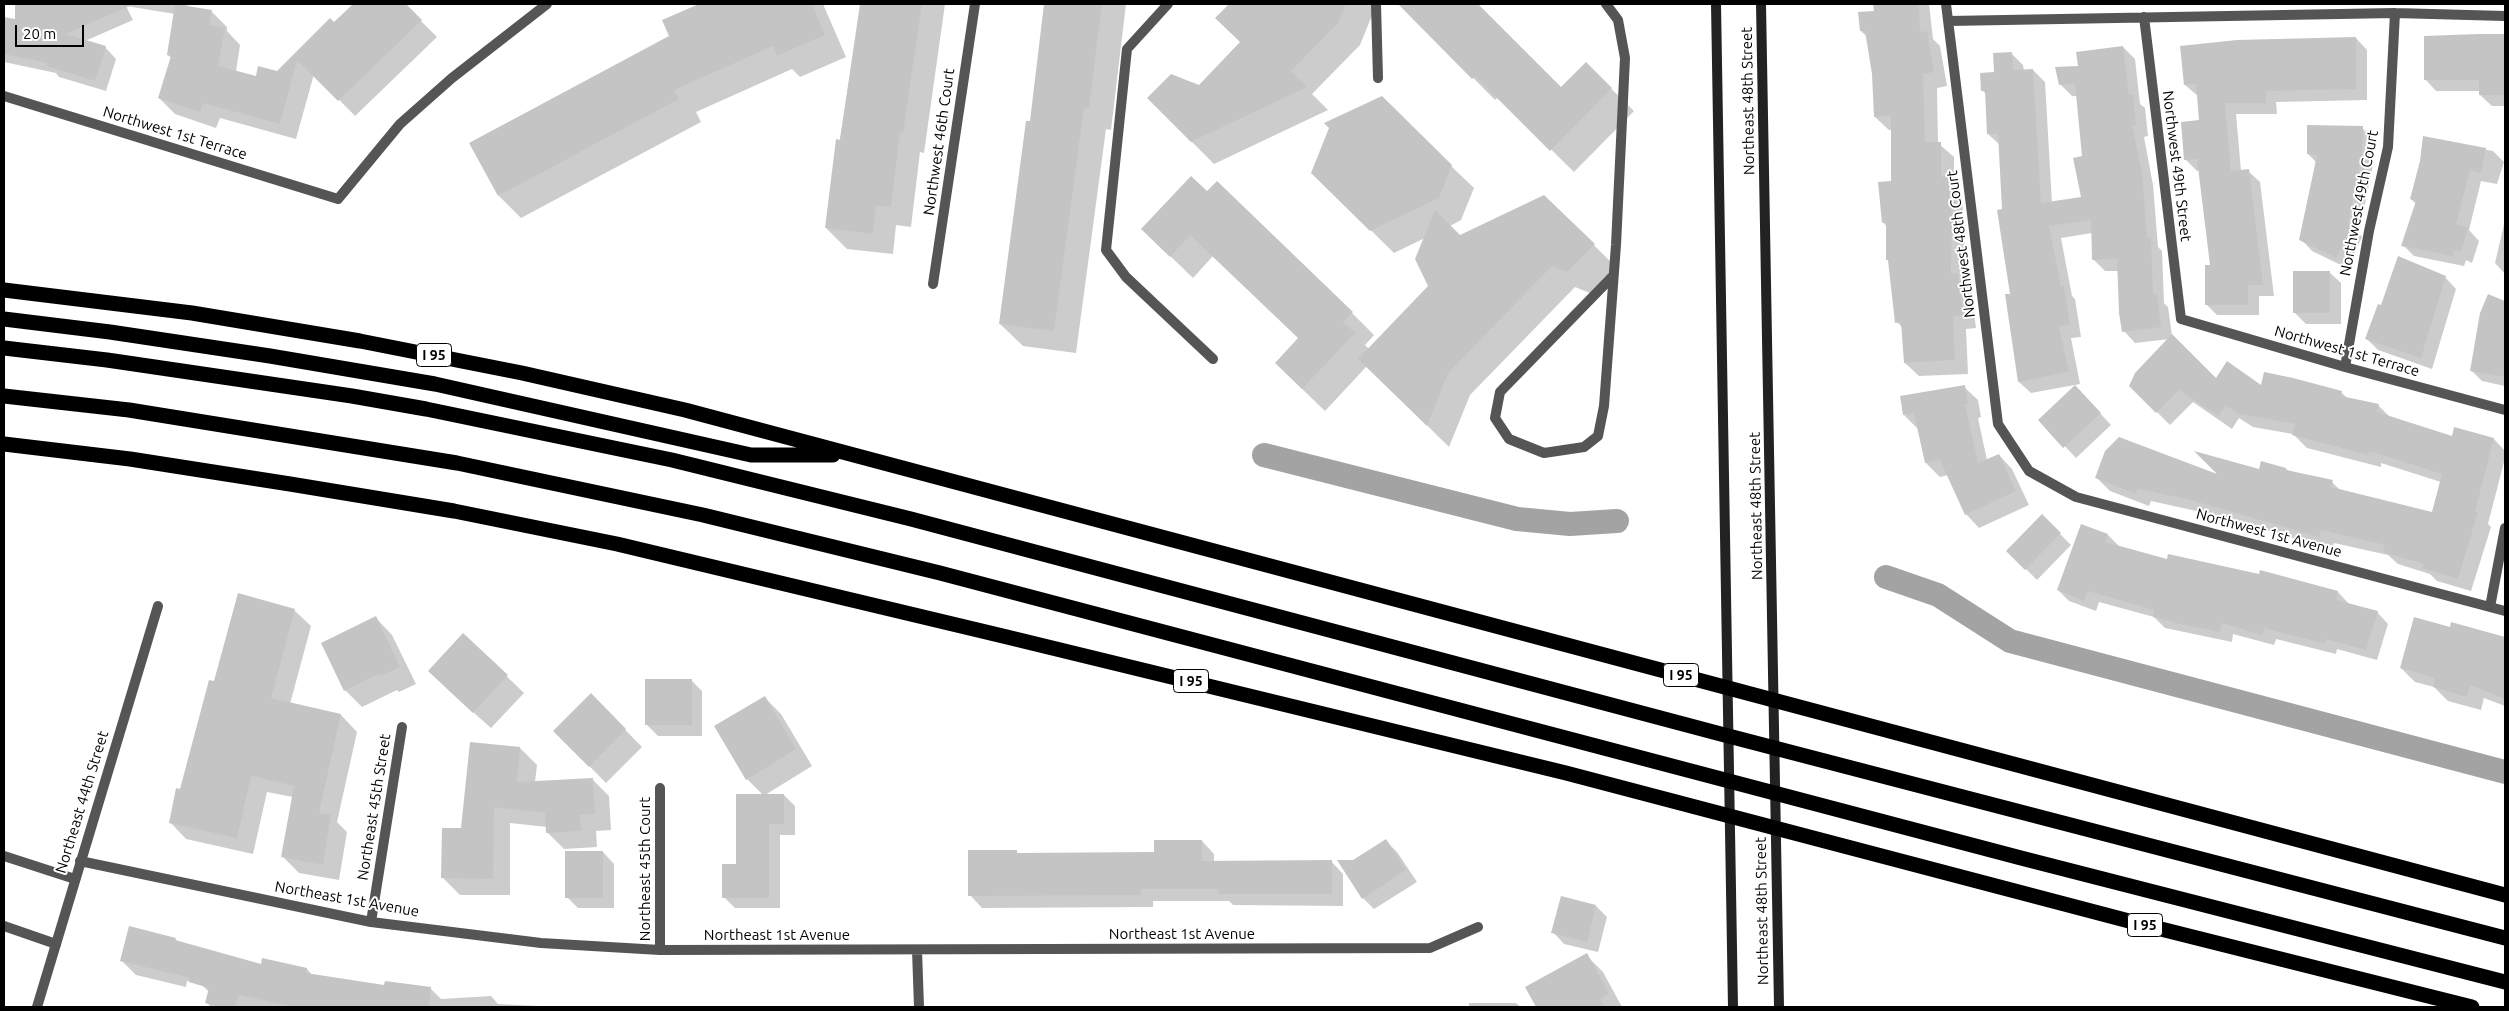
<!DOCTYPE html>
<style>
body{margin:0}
#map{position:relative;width:2509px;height:1011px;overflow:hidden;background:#fff;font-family:Ubuntu,sans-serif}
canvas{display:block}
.frame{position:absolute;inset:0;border:5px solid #000;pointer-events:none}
.scale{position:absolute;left:15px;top:25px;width:69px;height:22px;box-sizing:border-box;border:2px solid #000;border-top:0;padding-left:6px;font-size:15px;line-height:18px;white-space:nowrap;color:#000;-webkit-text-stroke:4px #fff;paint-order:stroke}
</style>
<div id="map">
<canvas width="2509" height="1011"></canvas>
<div class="frame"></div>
<div class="scale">20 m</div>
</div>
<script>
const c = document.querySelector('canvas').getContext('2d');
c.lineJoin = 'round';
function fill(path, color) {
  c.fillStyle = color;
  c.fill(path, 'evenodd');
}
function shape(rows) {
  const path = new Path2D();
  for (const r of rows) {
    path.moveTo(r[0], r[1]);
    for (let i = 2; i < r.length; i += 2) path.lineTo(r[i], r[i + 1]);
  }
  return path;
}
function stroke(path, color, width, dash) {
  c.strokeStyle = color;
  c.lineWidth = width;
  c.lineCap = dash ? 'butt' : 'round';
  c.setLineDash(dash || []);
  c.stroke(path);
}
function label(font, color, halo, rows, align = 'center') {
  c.font = font + ' Ubuntu,sans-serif';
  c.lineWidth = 4;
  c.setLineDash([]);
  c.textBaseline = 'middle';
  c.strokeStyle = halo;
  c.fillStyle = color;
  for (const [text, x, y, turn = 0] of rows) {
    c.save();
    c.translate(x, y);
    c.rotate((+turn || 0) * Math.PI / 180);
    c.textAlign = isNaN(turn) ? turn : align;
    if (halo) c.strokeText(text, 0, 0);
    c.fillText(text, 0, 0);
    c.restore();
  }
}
const shadow = shape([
 [17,4,188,4,187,7,211,11,227,27,227,31,240,45,236,72,257,78,277,72,334,24,354,4,404,4,437,37,355,116,314,74,296,139,220,118,216,128,175,114,159,98,172,59,168,55,175,14,126,6,133,20,85,41,105,47,116,59,106,91,59,77,56,73,4,62,4,18,17,21],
 [702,4,823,4,846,57,800,77,792,69,696,112,701,122,521,218,499,196,671,36,664,21],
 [861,4,945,4,924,153,920,152,911,227,896,225,893,254,847,249,826,228],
 [1045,4,1126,4,1111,130,1106,129,1076,353,1023,346,1000,324,1031,123],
 [1231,4,1370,4,1375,8,1360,45,1312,94,1328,110,1214,164,1148,98,1199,86,1242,43,1217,18],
 [1410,4,1476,4,1561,89,1586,64,1634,111,1574,172,1498,97,1495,100,1405,9],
 [1874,4,1929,4,1933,39,1940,46,1947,86,1937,88,1938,143,1954,157,1954,184,1961,191,1965,231,1964,281,1971,288,1976,328,1966,329,1968,374,1919,376,1905,363,1903,328,1897,322,1887,227,1883,222,1892,182,1892,130,1889,130,1875,117,1874,74,1867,37,1861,31,1875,12],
 [2505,36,2505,106,2492,106,2480,95,2480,91,2436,91,2425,79],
 [2356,38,2367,50,2367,100,2276,102,2277,114,2236,114,2241,171,2248,171,2260,182,2274,296,2259,296,2259,315,2217,315,2206,304,2211,266,2200,170,2197,171,2185,159,2201,121,2198,96,2185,85],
 [2123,47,2135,59,2140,104,2145,108,2148,136,2144,137,2153,185,2158,247,2162,251,2164,303,2168,307,2172,336,2216,380,2262,387,2341,392,2348,399,2378,405,2391,418,2453,437,2494,439,2505,451,2505,458,2488,524,2491,527,2471,591,2437,581,2430,574,2398,564,2388,555,2334,543,2332,549,2201,512,2151,501,2149,506,2110,491,2097,478,2222,478,2260,470,2286,469,2289,471,2332,482,2341,491,2433,514,2441,482,2381,463,2381,467,2307,448,2293,434,2253,427,2239,418,2232,429,2193,402,2170,425,2131,386,2170,339,2135,343,2124,331,2118,271,2105,271,2093,259,2092,233,2061,238,2072,296,2075,299,2081,337,2071,338,2080,384,2031,393,2019,382,2003,210,2000,145,1988,134,1987,95,1982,90,2011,53,2023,65,2024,71,2033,70,2045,82,2052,203,2083,198,2083,157,2077,96,2072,96,2060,84,2079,67],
 [2362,128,2374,139,2373,165,2359,233,2362,237,2347,268,2312,251,2301,239,2317,163,2308,154],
 [2424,138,2493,151,2504,162,2497,184,2481,181,2469,230,2479,241,2472,263,2466,260,2464,266,2414,256,2403,245,2416,204,2411,199,2421,161],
 [1451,166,1474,188,1461,220,1450,226,1460,236,1544,196,1616,267,1590,293,1575,287,1470,395,1449,447,1367,366,1325,411,1298,385,1299,338,1213,256,1193,278,1165,251,1207,193,1352,313,1374,335,1365,345,1369,349,1429,286,1425,238,1394,253,1335,195],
 [2505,220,2505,274,2495,263],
 [2329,272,2341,283,2341,324,2306,324,2294,312],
 [2445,277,2456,289,2432,369,2378,350,2367,339,2382,307],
 [2489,296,2505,302,2505,386,2482,381,2471,370],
 [1964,387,1978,400,1981,417,1978,418,1987,460,1999,455,2012,469,2029,505,1979,528,1966,514,1948,475,1940,477,1926,463,1918,429,1904,415],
 [2086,398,2111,425,2076,458,2040,420],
 [2042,516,2071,545,2037,580,2008,551],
 [2082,526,2108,535,2119,546,2167,560,2338,592,2349,604,2377,612,2388,624,2377,660,2337,649,2336,654,2276,639,2274,645,2233,634,2232,642,2165,628,2154,617,2099,602,2096,611,2069,601,2058,590],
 [294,610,311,626,290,704,341,715,357,732,337,822,347,832,339,880,299,873,283,857,293,797,267,792,253,854,186,839,170,822,215,682],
 [376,618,392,635,416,684,399,692,397,690,362,707,345,690,323,644],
 [2450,629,2505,637,2505,706,2484,698,2481,710,2448,701,2434,687,2415,682,2401,668],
 [463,634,524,693,491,728,446,688],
 [691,680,702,691,702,736,658,736,647,725],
 [591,695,642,747,606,783,555,731],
 [764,697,781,714,812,766,765,795,784,795,795,806,795,835,780,835,780,908,735,908,724,897,763,795,747,779],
 [520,748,537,765,535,782,592,779,609,796,611,830,596,831,597,847,564,849,547,832,547,827,510,823,510,895,460,895,443,878,462,829],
 [1202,841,1214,854,1214,862,1331,861,1343,874,1343,906,1233,905,1229,901,1153,901,1153,907,982,908,970,895,1016,852,1019,854,1156,853],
 [1386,841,1397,852,1417,882,1374,909,1363,898],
 [603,852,614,864,614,908,578,908,567,897],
 [1596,906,1607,917,1598,952,1564,944,1553,932],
 [175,939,179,942,262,966,263,959,307,969,312,975,386,986,431,989,441,999,491,996,498,1004,558,1007,211,1007,206,1002,209,992,202,985,187,981,186,987,136,975,122,961],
 [1586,955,1603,972,1622,1007,1537,1007,1526,987],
 [1469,1003,1516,1003,1521,1007,1449,1007,1469,1007]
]);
const canal = shape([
 [1264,455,1517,519,1570,524,1617,521],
 [1886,577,1938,595,2010,641,2505,772]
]);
const building = shape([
 [15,4,134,4,66,34,106,46,95,81,47,66,47,63,4,54,4,17,15,19],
 [175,4,212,10,209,25,225,28,218,66,256,76,258,66,277,71,330,18,334,22,353,4,406,4,422,20,338,101,297,60,280,124,203,103,200,112,158,98,171,56,167,55],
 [699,4,812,4,825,35,777,56,773,46,674,90,679,99,498,196,469,143,669,36,662,20],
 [860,4,922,4,903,133,900,132,891,207,876,205,873,234,825,228,836,139,840,140],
 [1044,4,1102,4,1089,108,1084,107,1054,331,999,324,1026,121,1030,121],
 [1229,4,1346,4,1338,23,1291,71,1307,87,1191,142,1147,98,1171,74,1199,85,1240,42,1215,18],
 [1398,4,1478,4,1561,87,1586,62,1612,88,1550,151,1475,76,1472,79],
 [1873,4,1919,4,1920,32,1927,31,1934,72,1923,74,1925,142,1941,142,1941,177,1948,176,1952,216,1951,274,1958,273,1963,315,1953,316,1955,360,1904,363,1901,322,1895,323,1888,260,1886,260,1886,222,1882,223,1878,182,1891,181,1891,116,1874,117,1872,74,1865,31,1860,31,1858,12,1874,11],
 [2479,34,2505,34,2505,95,2479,95,2479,80,2424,80,2424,36],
 [2356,37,2356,89,2266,91,2266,103,2225,103,2231,171,2249,169,2263,285,2248,285,2248,305,2205,305,2205,265,2210,265,2197,159,2184,160,2181,122,2199,120,2196,84,2184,85,2180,46,2237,40],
 [2123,46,2129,95,2133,95,2136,125,2132,125,2142,172,2147,238,2151,238,2153,294,2157,294,2161,327,2122,332,2119,313,2117,259,2092,260,2091,220,2049,226,2061,286,2064,286,2070,325,2059,326,2069,372,2018,382,2005,294,2010,294,1997,210,2002,209,1998,134,1987,134,1985,91,1981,91,1980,73,1994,72,1993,53,2012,52,2013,70,2033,69,2041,203,2081,197,2073,158,2082,156,2075,84,2059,85,2055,67,2078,66,2076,52],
 [1382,96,1452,165,1439,198,1370,231,1311,173,1329,128,1324,123],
 [2307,125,2363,126,2362,153,2348,223,2352,225,2336,258,2299,240,2317,155,2307,154],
 [2423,136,2486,148,2481,173,2470,170,2456,224,2468,228,2461,252,2455,250,2453,256,2401,246,2416,201,2410,199,2420,161],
 [1191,176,1207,191,1217,181,1353,312,1343,322,1355,333,1302,389,1275,363,1298,338,1190,235,1170,257,1141,229],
 [1544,195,1595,244,1567,272,1552,266,1448,373,1427,426,1358,359,1428,286,1415,259,1435,210,1460,235],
 [2398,256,2446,276,2421,358,2365,339,2378,304,2381,305],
 [2293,271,2330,271,2330,313,2293,313],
 [2488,294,2505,301,2505,377,2470,371,2480,313],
 [2172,334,2216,378,2227,361,2261,385,2264,372,2293,378,2342,391,2341,396,2379,404,2377,412,2452,436,2454,427,2494,438,2475,512,2478,512,2458,579,2422,568,2424,564,2383,552,2385,545,2321,530,2319,537,2187,499,2138,489,2136,494,2095,478,2105,451,2119,437,2217,474,2194,451,2259,469,2261,461,2286,468,2286,470,2333,480,2331,487,2432,512,2442,474,2369,451,2368,455,2292,435,2295,424,2239,414,2226,406,2218,416,2179,390,2156,413,2129,386,2135,373],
 [1965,385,1968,404,1965,404,1978,463,1999,454,2016,491,1965,515,1940,460,1925,463,1914,413,1903,415,1900,396],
 [2075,385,2101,413,2063,448,2038,420],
 [2042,514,2061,533,2025,570,2006,551],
 [2081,524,2108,534,2105,542,2167,559,2168,554,2259,574,2260,570,2338,591,2336,600,2378,611,2366,650,2326,639,2325,644,2264,628,2262,635,2222,623,2220,632,2180,624,2153,617,2154,610,2088,591,2084,601,2057,590],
 [238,593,295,609,271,698,341,714,319,813,331,815,323,865,281,857,294,786,251,776,237,838,169,823,176,788,180,789,209,680,214,681],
 [376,616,400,667,381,676,380,673,344,691,321,643],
 [2414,617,2450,627,2451,622,2505,637,2505,699,2470,685,2467,697,2433,687,2435,678,2400,668],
 [463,633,508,675,473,713,428,671],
 [645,679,692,679,692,725,645,725],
 [591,693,626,729,589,767,553,731],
 [765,696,796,749,746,780,714,726],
 [470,742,520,747,517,782,593,778,595,814,580,815,581,831,546,833,545,813,494,807,493,879,441,878,442,828,461,828],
 [736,794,784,794,784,824,769,824,769,898,722,898,722,864,736,864],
 [1386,839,1406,870,1362,899,1337,860,1353,860],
 [1154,840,1202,840,1202,861,1332,860,1332,894,1219,894,1219,889,1141,889,1141,895,968,896,968,850,1017,850,1017,853,1154,852],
 [565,851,603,851,603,898,565,898],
 [1561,896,1596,905,1587,942,1551,933],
 [129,926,176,938,175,940,261,964,262,958,307,968,306,973,384,985,385,981,431,987,429,1007,293,1007,239,995,235,1007,220,1007,205,1003,209,988,189,982,190,978,120,961],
 [1587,953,1609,994,1600,999,1605,1007,1536,1007,1525,987]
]);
const lane = shape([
 [1168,4,1127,49,1106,250,1126,277,1213,359],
 [1376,4,1378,78],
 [1606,4,1618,20,1625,58,1616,245,1604,406,1598,436,1584,447,1544,453,1509,439,1495,418,1500,392,1612,277],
 [4,856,75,879],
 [4,926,56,944]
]);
const street = shape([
 [1946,4,1998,424,2029,471,2076,497,2505,611],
 [2144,17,2181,319,2345,367,2505,410],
 [1949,21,2395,13,2505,16],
 [4,96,338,199,400,124,452,78,547,4],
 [933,284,975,4],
 [2345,367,2369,231,2388,147,2395,13],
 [2490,607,2505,528],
 [660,788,660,950],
 [80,861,371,922,541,943,660,950,1430,948,1478,927],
 [371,922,402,727],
 [917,950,919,1007],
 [37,1007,158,606]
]);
const secondary = shape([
 [1716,4,1733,1007],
 [1761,4,1779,1007]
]);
const highway = shape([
 [4,290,192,313,360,341,522,373,685,410,2505,895],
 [4,319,110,332,270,356,435,384,751,455,833,455],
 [4,348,107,360,352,396,426,409,672,460,911,519,1717,733,2505,938],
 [4,396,129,410,457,463,703,515,940,573,2021,858,2505,982],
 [4,444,130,459,290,484,454,511,617,544,1007,637,1566,773,2129,921,2472,1007]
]);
const shields = [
 [434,355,35],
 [1681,675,35],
 [1191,681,35],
 [2145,925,35]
];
const shieldNames = [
 ["I 95",434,355],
 ["I 95",1681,675],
 ["I 95",1191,681],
 ["I 95",2145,925]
];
const streetNames = [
 ["Northeast 48th Street",1748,101,-91],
 ["Northwest 1st Terrace",175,133,17],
 ["Northwest 46th Court",939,142,-82],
 ["Northwest 49th Street",2177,166,83],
 ["Northwest 49th Court",2359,203,-79],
 ["Northwest 48th Court",1961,244,-97],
 ["Northwest 1st Terrace",2347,351,16],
 ["Northeast 48th Street",1756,506,-91],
 ["Northwest 1st Avenue",2269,533,15],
 ["Northeast 44th Street",82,802,-73],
 ["Northeast 45th Street",374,807,-81],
 ["Northeast 45th Court",645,869,-90],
 ["Northeast 1st Avenue",347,899,10],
 ["Northeast 48th Street",1762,911,-91],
 ["Northeast 1st Avenue",1182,934],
 ["Northeast 1st Avenue",777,935]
];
fill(shadow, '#0003');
stroke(canal, '#a3a3a3', 24);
fill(building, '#c4c4c4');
stroke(lane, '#555', 10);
stroke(street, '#555', 10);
stroke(secondary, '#222', 10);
stroke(highway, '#000', 15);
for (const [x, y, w] of shields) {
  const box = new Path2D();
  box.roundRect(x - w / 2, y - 11.5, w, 23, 4);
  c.fillStyle = '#fff';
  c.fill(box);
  stroke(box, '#000', 1);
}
label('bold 14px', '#000', null, shieldNames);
label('15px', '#000', '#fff', streetNames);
</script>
